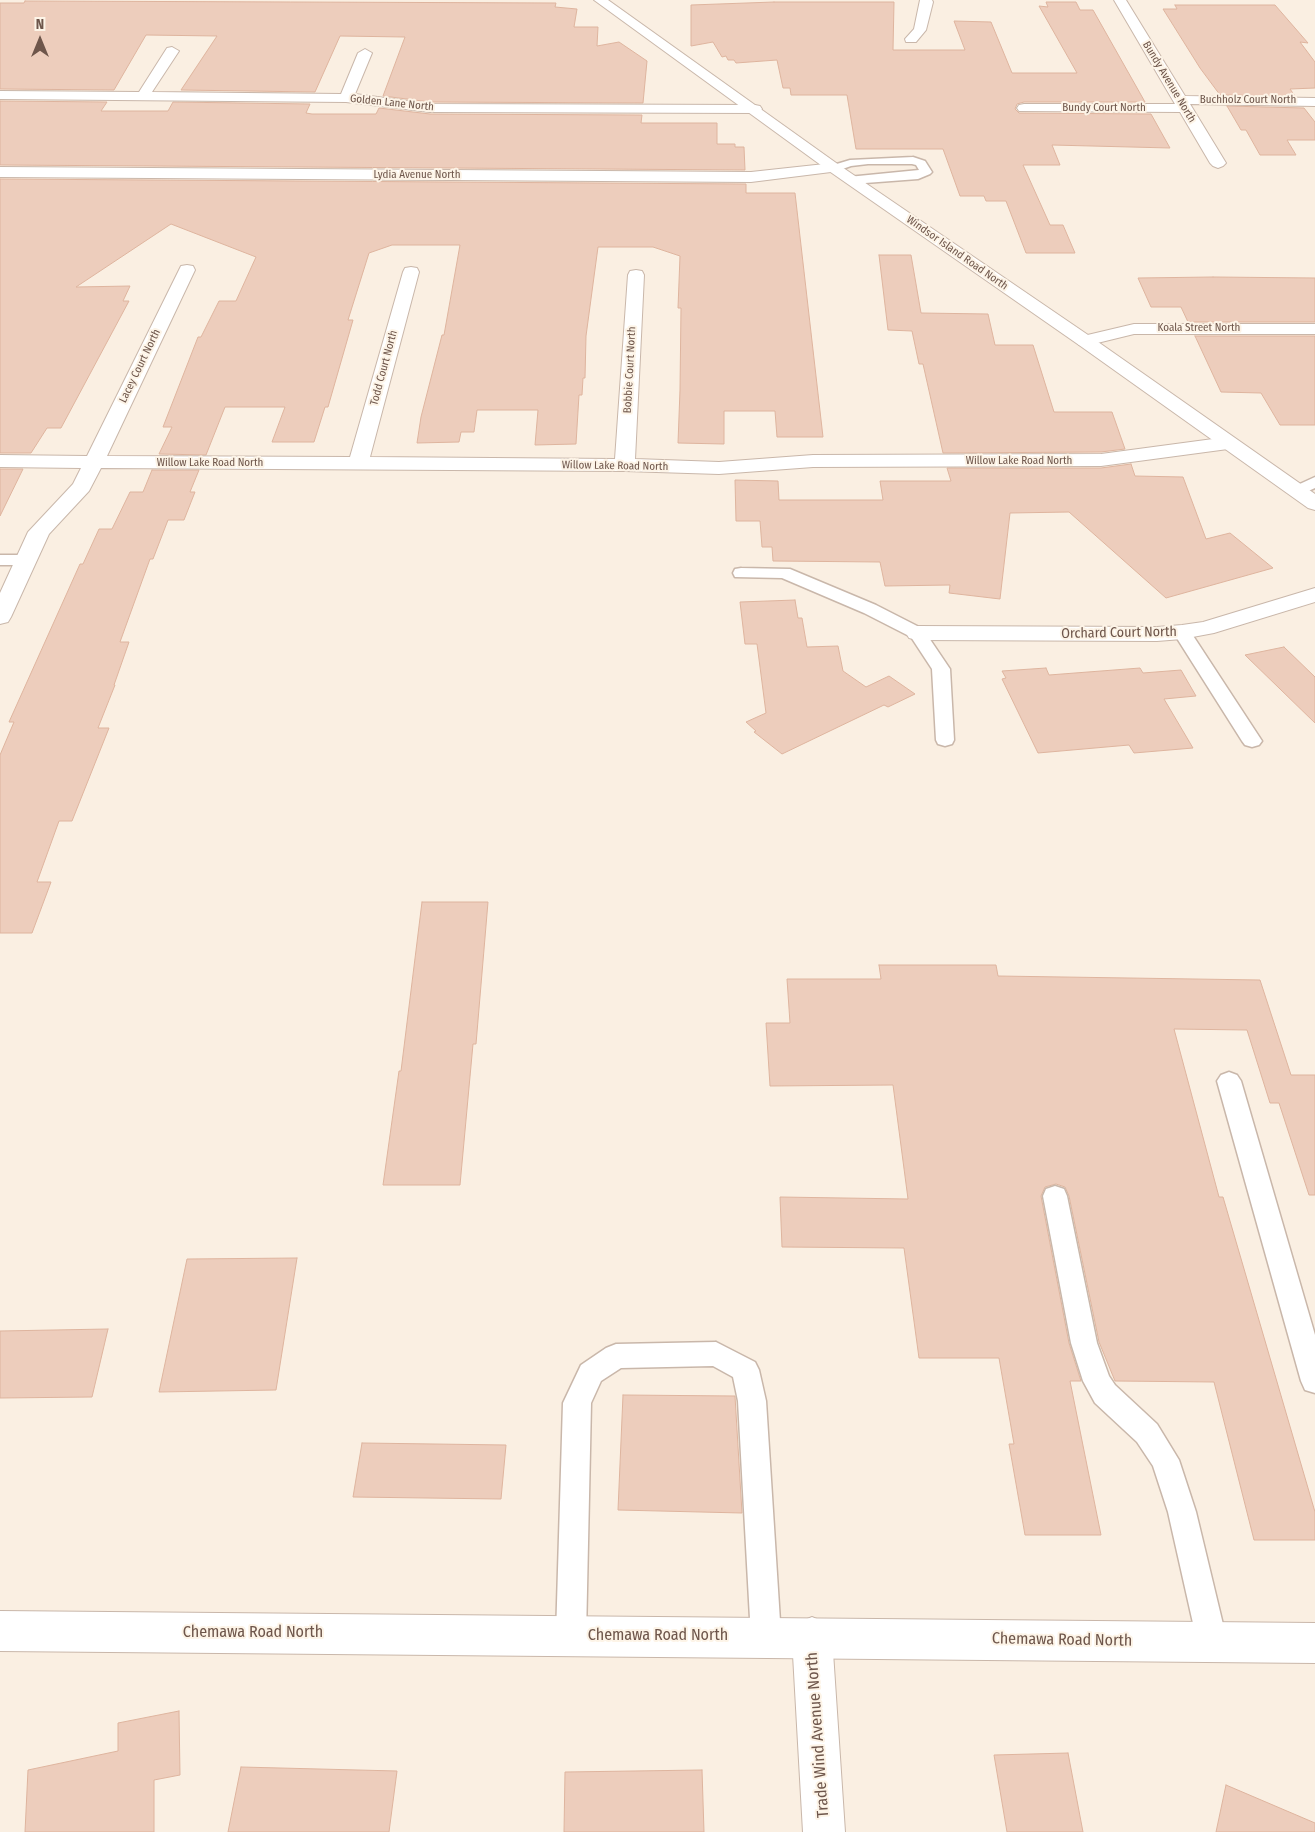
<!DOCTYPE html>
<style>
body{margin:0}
#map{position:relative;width:1315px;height:1832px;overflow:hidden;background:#faefe2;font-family:"Fira Sans Condensed",sans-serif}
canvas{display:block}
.north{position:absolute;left:15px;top:15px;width:50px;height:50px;-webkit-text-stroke:4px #fdf4e7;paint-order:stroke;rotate:0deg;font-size:14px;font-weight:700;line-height:20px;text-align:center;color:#6e564b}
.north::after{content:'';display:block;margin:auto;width:18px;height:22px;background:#6e564b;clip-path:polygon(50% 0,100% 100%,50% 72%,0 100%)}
</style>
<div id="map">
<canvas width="1315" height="1832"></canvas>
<div class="north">N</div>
</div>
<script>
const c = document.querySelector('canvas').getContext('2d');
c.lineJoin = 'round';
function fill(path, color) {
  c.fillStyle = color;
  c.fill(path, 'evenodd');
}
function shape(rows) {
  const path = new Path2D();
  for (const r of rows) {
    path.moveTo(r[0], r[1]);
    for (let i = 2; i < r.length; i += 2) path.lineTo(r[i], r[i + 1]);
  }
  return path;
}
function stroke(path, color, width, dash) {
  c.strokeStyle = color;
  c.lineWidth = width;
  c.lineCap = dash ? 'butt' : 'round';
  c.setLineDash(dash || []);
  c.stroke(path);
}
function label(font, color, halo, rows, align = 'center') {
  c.font = font + ' "Fira Sans Condensed",sans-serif';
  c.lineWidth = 4;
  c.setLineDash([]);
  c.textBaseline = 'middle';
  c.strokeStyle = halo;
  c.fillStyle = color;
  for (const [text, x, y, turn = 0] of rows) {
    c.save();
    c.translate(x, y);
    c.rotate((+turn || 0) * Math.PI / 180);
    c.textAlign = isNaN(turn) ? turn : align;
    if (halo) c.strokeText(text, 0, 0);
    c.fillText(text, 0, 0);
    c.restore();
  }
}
const building = shape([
 [25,1,556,3,555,7,577,9,574,27,598,27,597,46,619,42,647,61,643,103,430,102,383,96,405,37,340,36,315,92,181,90,217,36,146,35,114,90,0,89,0,3,24,3,25,1],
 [774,2,894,2,893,50,965,50,954,21,991,22,1012,73,1077,73,1039,6,1048,7,1046,2,1076,2,1080,10,1093,10,1145,102,1024,102,1017,104,1015,109,1019,113,1151,114,1170,148,1052,145,1060,165,1023,165,1050,225,1063,225,1075,253,1026,253,1006,201,986,201,984,196,960,196,943,149,856,149,847,95,791,95,790,88,783,88,777,60,736,63,734,60,728,60,726,56,722,57,713,42,691,46,691,5,774,2],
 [1175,5,1275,5,1308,43,1300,42,1315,62,1315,88,1290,89,1295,96,1220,95,1200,68,1163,9,1177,9,1175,5],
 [0,101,107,102,101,111,168,111,173,102,310,104,306,113,312,114,376,114,379,108,430,114,642,115,641,123,717,123,717,144,735,144,735,147,744,147,745,170,0,165,0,101],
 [1227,106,1304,108,1315,122,1315,140,1287,140,1296,155,1260,155,1246,130,1241,130,1227,106],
 [0,179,746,184,746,193,795,193,823,437,777,437,775,411,724,411,724,444,678,443,680,390,681,308,678,308,680,256,653,247,598,247,586,336,585,378,583,378,582,395,579,395,576,444,535,445,538,410,477,410,474,432,461,432,459,442,417,443,421,417,442,335,444,335,460,245,392,245,369,253,348,320,353,320,328,407,325,407,314,442,272,442,285,407,225,407,206,455,159,454,172,427,163,427,198,337,201,337,219,301,236,301,256,257,171,224,76,287,130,286,123,301,129,301,61,428,47,428,31,453,0,453,0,179],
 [879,255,911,255,921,313,988,314,995,345,1033,345,1054,412,1112,412,1125,449,1101,452,943,453,923,364,919,364,912,331,888,330,879,255],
 [1213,277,1315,278,1315,322,1188,322,1181,307,1151,307,1138,278,1213,277],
 [1195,336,1315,336,1315,425,1280,425,1261,393,1221,392,1195,336],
 [1131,464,1135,476,1183,477,1206,539,1230,533,1273,568,1166,598,1069,512,1010,513,1000,599,949,593,950,585,885,586,880,562,773,561,772,547,762,547,760,521,736,521,735,480,778,481,779,500,883,500,880,481,951,481,947,468,1101,468,1131,464],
 [0,469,23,469,0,516,0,469],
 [152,470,199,470,190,492,195,492,184,520,168,520,153,559,150,559,120,642,129,642,114,685,115,685,98,728,109,728,72,821,59,821,37,882,51,882,32,933,0,933,0,755,14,722,9,722,80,564,83,564,99,529,112,529,130,492,143,492,152,470],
 [795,600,798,618,802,618,807,647,838,646,843,671,866,687,889,676,915,694,888,707,884,705,782,754,754,732,756,731,746,722,766,713,757,644,745,644,740,602,795,600],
 [1284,647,1315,677,1315,723,1245,655,1284,647],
 [1046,668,1049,675,1140,668,1143,673,1181,670,1196,696,1164,699,1193,748,1134,753,1129,745,1038,753,1002,679,1006,678,1002,671,1046,668],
 [422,902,488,902,476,1044,473,1044,460,1185,383,1185,399,1071,401,1071,422,902],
 [879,965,996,965,998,976,1260,980,1291,1075,1315,1075,1315,1195,1309,1195,1279,1103,1270,1103,1247,1030,1174,1029,1219,1197,1223,1197,1315,1512,1315,1540,1254,1540,1214,1382,1115,1381,1099,1342,1069,1196,1065,1187,1056,1184,1045,1187,1041,1196,1069,1343,1081,1381,1070,1381,1101,1535,1025,1535,1009,1444,1014,1444,999,1358,919,1358,904,1248,782,1247,780,1197,908,1199,893,1085,770,1086,766,1023,790,1023,787,979,881,979,879,965],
 [297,1258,276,1390,159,1392,187,1259,297,1258],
 [108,1329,92,1397,0,1398,0,1331,108,1329],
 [623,1395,735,1396,742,1513,618,1510,623,1395],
 [362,1443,506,1445,501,1499,353,1497,362,1443],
 [179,1711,180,1775,154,1780,154,1832,25,1832,28,1770,118,1751,118,1723,179,1711],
 [1068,1753,1083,1832,1007,1832,994,1755,1068,1753],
 [241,1767,397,1771,389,1832,228,1832,241,1767],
 [702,1770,704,1832,564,1832,565,1772,702,1770],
 [1226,1785,1315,1823,1315,1832,1216,1832,1226,1785]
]);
const service = shape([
 [913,157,925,161,932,172,930,174,918,179,852,184,846,180,848,177,919,170,916,165,912,164,868,164,851,166,834,172,828,168,830,166,850,160,913,157],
 [1315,477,1315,488,1297,496,1291,494,1289,491,1291,488,1315,477],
 [0,555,26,555,32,556,34,560,32,564,26,565,0,565,0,555],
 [741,568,790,569,876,605,923,629,950,669,954,740,952,744,945,746,938,744,936,740,932,669,911,637,864,613,782,578,735,577,733,573,735,569,741,568],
 [1182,627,1188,628,1262,741,1259,745,1252,747,1245,745,1242,741,1173,632,1176,628,1182,627],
 [1229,1072,1237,1075,1241,1081,1315,1335,1315,1393,1305,1390,1301,1381,1217,1081,1221,1075,1229,1072],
 [1055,1186,1064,1189,1067,1196,1097,1343,1109,1376,1115,1385,1157,1424,1179,1460,1196,1512,1227,1641,1223,1652,1212,1656,1201,1652,1197,1641,1168,1512,1153,1466,1137,1442,1095,1403,1083,1381,1071,1343,1043,1196,1046,1189,1055,1186],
 [716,1342,755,1362,759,1370,766,1401,781,1637,777,1648,766,1652,755,1648,751,1637,738,1401,733,1377,713,1366,621,1368,601,1381,591,1403,586,1636,582,1647,571,1651,560,1647,556,1636,563,1403,581,1365,606,1348,616,1344,716,1342]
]);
const minor = shape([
 [920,0,932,0,933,2,926,30,916,42,906,42,905,39,914,29,920,0],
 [1114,0,1126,0,1185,96,1315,98,1315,106,1190,104,1226,163,1223,166,1218,168,1213,166,1210,163,1180,112,1019,111,1017,108,1019,105,1024,104,1175,104,1114,0],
 [172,47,179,51,152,92,341,94,358,53,365,49,372,53,355,94,430,104,755,105,760,106,762,109,760,112,755,113,430,112,346,102,0,99,0,91,139,92,167,48,172,47],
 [834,163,839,165,842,168,839,171,751,182,0,177,0,167,751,172,834,163],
 [187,265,193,266,195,270,107,456,350,457,403,272,405,268,411,267,417,268,419,272,370,457,615,459,628,275,630,271,636,270,642,271,644,275,635,459,719,462,813,455,1101,454,1228,437,1235,439,1238,443,1235,447,1228,449,1101,466,813,467,719,474,625,471,101,468,89,491,49,534,11,617,8,622,0,624,0,593,28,532,73,484,81,468,0,467,0,455,87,456,179,270,181,266,187,265],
 [1134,324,1315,324,1315,334,1134,334,1085,346,1079,345,1076,341,1079,337,1134,324],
 [1315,588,1315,602,1214,633,1182,639,1157,641,917,640,909,638,906,633,909,628,917,626,1157,627,1182,625,1203,622,1315,588],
 [812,1617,826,1623,832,1637,845,1832,803,1832,792,1637,798,1623,812,1617]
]);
const tertiary = shape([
 [594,0,608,0,839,165,1091,337,1315,494,1315,510,1308,508,1079,345,829,171,594,0],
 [0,1611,1315,1623,1315,1663,0,1651,0,1611]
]);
const farStreetnames = [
 ["Bundy Avenue North",1169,82,59],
 ["Buchholz Court North",1248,100],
 ["Golden Lane North",392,103,6],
 ["Bundy Court North",1104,108],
 ["Lydia Avenue North",417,175],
 ["Windsor Island Road North",957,253,35],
 ["Koala Street North",1199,328],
 ["Lacey Court North",140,366,-64],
 ["Todd Court North",384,368,-75],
 ["Bobbie Court North",630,370,-87],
 ["Willow Lake Road North",1019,461],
 ["Willow Lake Road North",210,463],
 ["Willow Lake Road North",615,466,1]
];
const streetNames = [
 ["Orchard Court North",1119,633,-1]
];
const nearStreetnames = [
 ["Chemawa Road North",253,1633],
 ["Chemawa Road North",658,1636],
 ["Chemawa Road North",1062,1640,1],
 ["Trade Wind Avenue North",818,1735,-94]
];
fill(building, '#edcdbc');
stroke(building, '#deb49e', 1);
stroke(service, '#c9b7aa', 3);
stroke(minor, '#c9b7aa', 2);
stroke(tertiary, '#c9b7aa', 2);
fill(service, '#fff');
fill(minor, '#fff');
fill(tertiary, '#fff');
label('11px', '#6e564b', '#fdf4e7', farStreetnames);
label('14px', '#6e564b', '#fdf4e7', streetNames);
label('16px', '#6e564b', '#fdf4e7', nearStreetnames);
</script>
